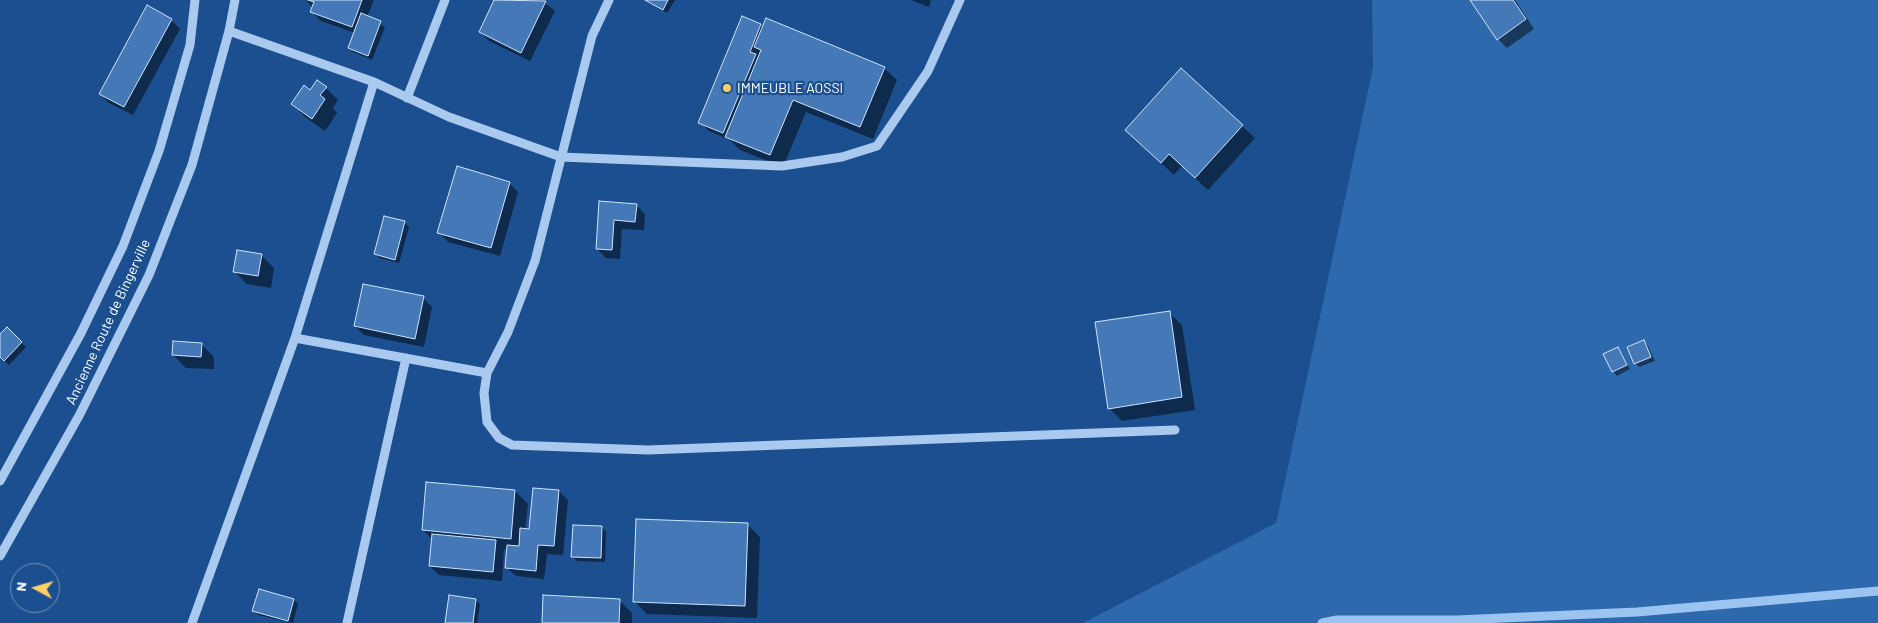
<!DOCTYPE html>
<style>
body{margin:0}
#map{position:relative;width:1878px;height:623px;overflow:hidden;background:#1b4f8f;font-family:Barlow,sans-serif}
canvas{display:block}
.north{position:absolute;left:10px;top:563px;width:50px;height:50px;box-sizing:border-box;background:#1b4f8f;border:1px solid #7695bc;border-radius:50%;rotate:276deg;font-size:14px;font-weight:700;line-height:20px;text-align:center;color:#fff}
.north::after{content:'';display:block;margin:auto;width:18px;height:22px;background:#ffd166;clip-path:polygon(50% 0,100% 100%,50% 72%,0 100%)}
</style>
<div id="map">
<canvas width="1878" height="623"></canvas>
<div class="north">N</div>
</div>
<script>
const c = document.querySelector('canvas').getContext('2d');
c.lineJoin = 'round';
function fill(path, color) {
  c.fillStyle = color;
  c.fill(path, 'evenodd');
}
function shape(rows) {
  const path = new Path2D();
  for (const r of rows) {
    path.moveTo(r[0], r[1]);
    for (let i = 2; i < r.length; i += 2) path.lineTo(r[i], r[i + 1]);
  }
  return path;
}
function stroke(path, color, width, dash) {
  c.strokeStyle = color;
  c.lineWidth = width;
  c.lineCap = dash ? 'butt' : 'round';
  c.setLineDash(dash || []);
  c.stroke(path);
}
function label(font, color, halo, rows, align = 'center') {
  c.font = font + ' Barlow,sans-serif';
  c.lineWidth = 4.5;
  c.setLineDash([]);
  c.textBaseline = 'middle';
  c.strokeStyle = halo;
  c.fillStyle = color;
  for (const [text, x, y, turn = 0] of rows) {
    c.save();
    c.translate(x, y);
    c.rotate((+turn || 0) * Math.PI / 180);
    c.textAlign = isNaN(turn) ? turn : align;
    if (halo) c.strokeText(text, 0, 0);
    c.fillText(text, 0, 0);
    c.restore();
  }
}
const green = shape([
 [1372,0,1878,0,1878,623,1083,623,1276,523,1373,67]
]);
const shadow = shape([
 [306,0,374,0,367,17,385,27,372,60,353,52,349,48,355,33,321,21,312,12,313,8],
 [496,0,541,0,555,11,530,61,489,41,480,32],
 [647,0,675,0,667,13],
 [911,0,931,0,929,7],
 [1472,0,1515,0,1534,29,1507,48,1498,39],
 [171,20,180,29,133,115,109,103,100,94],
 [760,25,763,28,884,68,897,80,873,139,806,112,783,167,740,150,730,140,709,131,700,122],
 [326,88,338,100,333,108,337,113,325,131,305,117,293,104,311,91],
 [1242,126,1255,138,1208,190,1182,166,1174,175,1140,143],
 [509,183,518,192,500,256,448,242,439,232],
 [601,202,636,205,645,214,644,230,622,229,620,259,606,258,597,249],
 [404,222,409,227,399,263,380,258,375,254],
 [261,255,274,268,271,288,247,284,234,271],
 [423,298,432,307,424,347,364,335,355,326],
 [1169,313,1182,325,1195,410,1122,421,1109,408],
 [7,329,26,347,9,365,0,356,0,336],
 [1644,341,1648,346,1655,361,1639,367,1635,363],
 [201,344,214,357,214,369,186,368,173,355],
 [1618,348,1630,369,1617,376,1613,371],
 [515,491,528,504,525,530,530,530,559,491,568,500,563,555,547,554,544,579,516,576,506,567,508,550,504,549,502,581,439,575,430,566,432,539,423,530],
 [747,524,760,537,757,618,647,614,634,601],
 [602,527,606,532,605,562,577,561,572,556],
 [294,600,298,604,293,623,258,615,254,610],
 [475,600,480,604,477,623,447,623],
 [619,600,632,613,632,623,543,623]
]);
const stream = shape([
 [1322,623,1337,620,1457,620,1637,612,1878,591]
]);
const building = shape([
 [308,0,362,0,352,27,310,12,314,2,308,0],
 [494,0,546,1,521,53,479,32,494,0],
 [645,0,668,0,663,10,645,0],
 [1470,0,1513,0,1526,19,1497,40,1470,0],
 [147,5,172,19,124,107,99,94,147,5],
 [361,13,381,21,368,56,348,48,361,13],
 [742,16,761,24,750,52,756,54,723,133,698,123,742,16],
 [766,18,885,67,860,127,793,100,770,155,725,137,761,50,754,47,766,18],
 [1181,68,1243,125,1195,178,1169,154,1161,163,1125,130,1181,68],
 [317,80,327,87,320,95,325,99,312,119,291,104,304,85,310,90,317,80],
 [457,166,510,182,491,248,437,233,457,166],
 [599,201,637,204,635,222,614,220,612,250,596,249,599,201],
 [384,216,405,221,395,260,374,254,384,216],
 [237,250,262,254,258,276,233,272,237,250],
 [363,284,424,296,415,339,354,326,363,284],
 [1170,311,1182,397,1108,409,1095,322,1170,311],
 [7,327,22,342,4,361,0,357,0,334,7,327],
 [1644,340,1651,357,1634,364,1627,347,1644,340],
 [173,341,202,343,201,357,172,355,173,341],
 [1618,347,1627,365,1612,372,1603,354,1618,347],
 [426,482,515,490,511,539,422,530,426,482],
 [533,488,559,490,554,546,538,545,536,571,505,568,507,545,519,546,520,528,529,529,533,488],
 [636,519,748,523,745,606,633,602,636,519],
 [573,525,602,526,601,558,571,557,573,525],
 [432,534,496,540,493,572,429,566,432,534],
 [259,589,294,599,288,621,252,611,259,589],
 [449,595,476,599,473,623,445,623,449,595],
 [543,595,620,599,619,623,542,623,543,595]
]);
const minor = shape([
 [609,0,592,36,535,261,508,332,487,373,484,393,487,422,499,438,512,445,648,450,1175,430],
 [229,31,374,82,449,117,561,157,782,166,842,157,877,146,928,71,960,0],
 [407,98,445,0],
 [295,338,487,373],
 [0,481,81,333,123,246,159,151,190,45,195,0],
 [0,556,80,414,149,275,192,165,229,31,235,0],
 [192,623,295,338,374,82],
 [347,623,406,358]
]);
const markers = [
 [727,88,5,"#ffd166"]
];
const poiNames = [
 ["IMMEUBLE AOSSI",737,88]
];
const streetNames = [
 ["Ancienne Route de Bingerville",108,322,-65]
];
fill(green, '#2e69ad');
fill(shadow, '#0007');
stroke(stream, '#9cc4f0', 9);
fill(building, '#4478b7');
stroke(building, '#cfe3fa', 1);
stroke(minor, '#a9c9ee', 9);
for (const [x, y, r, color] of markers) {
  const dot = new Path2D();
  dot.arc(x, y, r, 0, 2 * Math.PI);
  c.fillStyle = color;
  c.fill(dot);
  stroke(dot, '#1b4f8f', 2);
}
label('14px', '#fff', '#1b4f8f', poiNames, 'left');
label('14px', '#fff', '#1b4f8f', streetNames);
</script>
